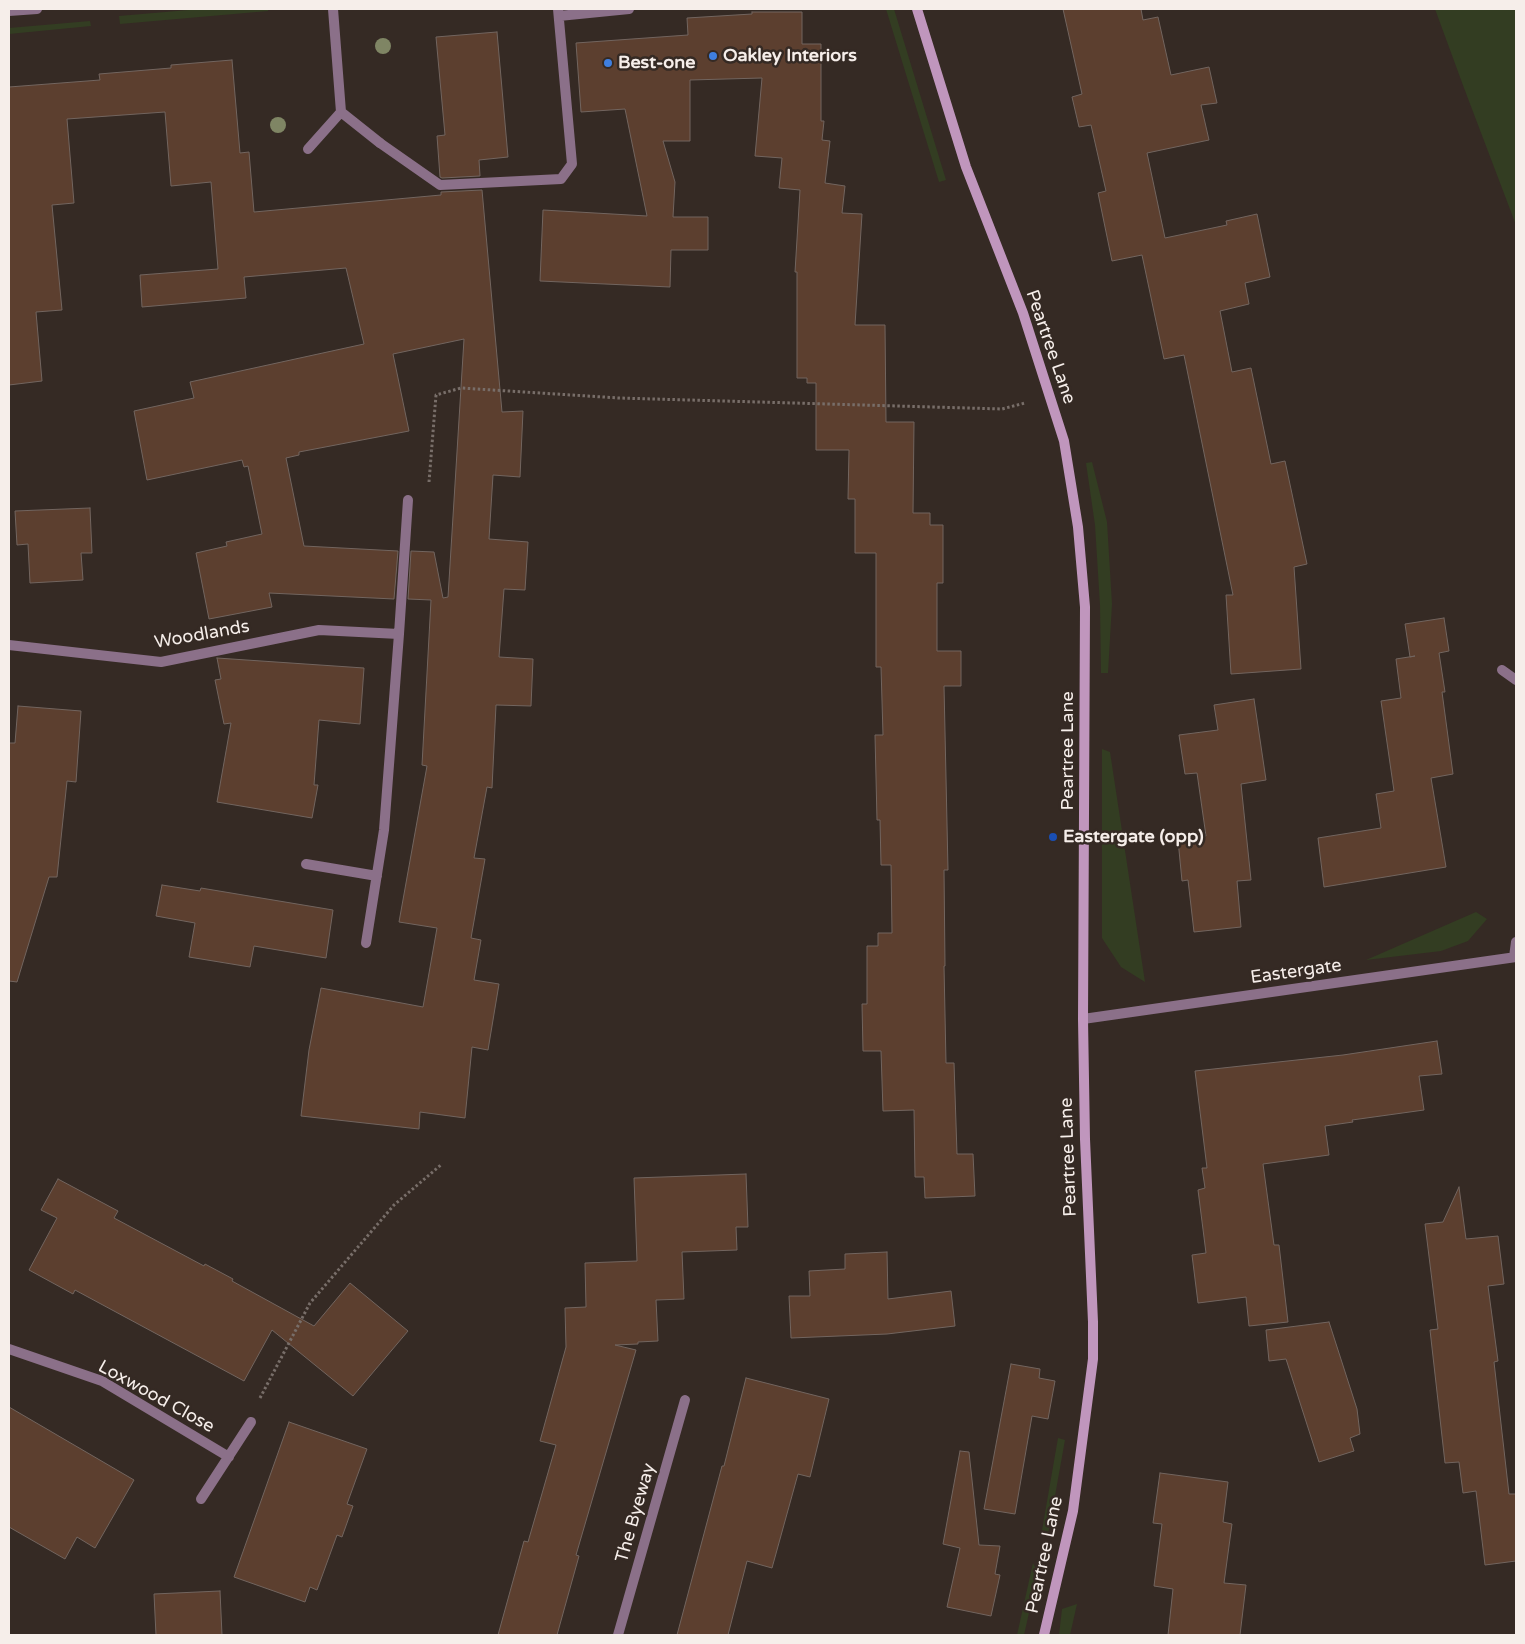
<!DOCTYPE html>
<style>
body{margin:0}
#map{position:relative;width:1525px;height:1644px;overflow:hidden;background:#352a24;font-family:"Varela Round",sans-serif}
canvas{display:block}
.frame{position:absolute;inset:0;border:10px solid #f6eeea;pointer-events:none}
</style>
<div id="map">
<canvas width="1525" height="1644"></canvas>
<div class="frame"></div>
</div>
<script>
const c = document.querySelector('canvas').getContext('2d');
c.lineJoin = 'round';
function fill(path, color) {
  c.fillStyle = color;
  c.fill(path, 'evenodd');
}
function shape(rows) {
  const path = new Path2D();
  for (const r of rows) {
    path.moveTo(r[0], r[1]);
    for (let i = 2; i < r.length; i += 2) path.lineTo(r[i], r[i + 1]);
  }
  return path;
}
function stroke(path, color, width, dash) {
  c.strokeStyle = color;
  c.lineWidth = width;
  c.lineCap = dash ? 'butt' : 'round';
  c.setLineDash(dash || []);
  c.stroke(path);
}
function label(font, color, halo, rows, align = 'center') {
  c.font = font + ' "Varela Round",sans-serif';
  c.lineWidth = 5;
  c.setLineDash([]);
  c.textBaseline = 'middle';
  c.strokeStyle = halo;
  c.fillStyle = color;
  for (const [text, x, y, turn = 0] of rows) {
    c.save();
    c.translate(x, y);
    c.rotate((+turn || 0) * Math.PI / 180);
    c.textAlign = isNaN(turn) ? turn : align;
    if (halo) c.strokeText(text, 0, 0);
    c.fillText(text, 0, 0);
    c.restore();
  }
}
const green = shape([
 [200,9,268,9,268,11,120,24,119,16],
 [886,9,894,9,946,180,939,182],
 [1435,9,1516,9,1516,225,1464,88],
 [90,21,91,26,9,34,9,28],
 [1092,462,1107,522,1112,604,1108,673,1101,673,1100,605,1095,525,1086,463],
 [1102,749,1110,752,1145,982,1121,967,1102,938],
 [1476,912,1487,919,1468,941,1441,951,1366,960],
 [1058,1438,1065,1440,1048,1535,1041,1536],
 [1033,1563,1038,1573,1024,1635,1017,1635],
 [1077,1604,1070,1635,1059,1635,1062,1609]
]);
const building = shape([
 [1063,9,1141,9,1143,20,1158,17,1171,75,1209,67,1217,103,1201,105,1209,140,1147,153,1165,238,1227,225,1226,221,1257,214,1270,277,1245,283,1249,304,1220,311,1232,372,1251,368,1271,464,1285,461,1307,564,1294,567,1301,669,1231,674,1226,595,1233,595,1184,355,1164,359,1142,255,1112,261,1098,193,1106,191,1091,125,1079,127,1072,97,1082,94,1063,9],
 [752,12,802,12,802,44,821,44,821,121,824,121,822,140,830,141,825,183,845,186,842,213,862,214,855,325,885,325,886,422,914,422,913,513,930,513,930,525,943,525,943,583,937,583,937,651,961,651,961,686,944,686,948,870,944,870,945,966,944,966,946,1063,954,1063,957,1154,973,1154,975,1196,925,1198,924,1177,915,1177,914,1110,883,1111,881,1051,863,1051,862,1004,867,1004,867,946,878,946,878,933,892,933,891,865,881,865,880,820,877,820,875,735,883,735,881,667,876,667,876,553,855,553,855,499,848,499,849,450,816,450,816,383,807,383,807,378,797,378,797,272,795,272,800,190,779,188,782,158,755,156,762,78,690,80,690,141,663,141,675,182,673,217,708,217,708,250,671,250,670,287,540,281,543,210,647,216,625,109,581,112,576,43,688,35,687,18,752,14,752,12],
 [497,32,508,157,479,160,480,176,442,178,440,177,437,136,445,135,436,37,497,32],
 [232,60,240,153,249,152,254,212,441,195,441,192,482,190,502,412,523,411,520,477,493,475,489,539,528,542,525,590,504,589,499,657,533,659,531,706,496,705,492,788,487,787,474,858,485,859,471,938,481,940,474,980,499,984,488,1050,472,1047,465,1118,420,1112,419,1129,301,1116,309,1050,321,988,423,1007,437,928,399,922,427,766,422,765,431,600,408,599,411,551,434,552,443,598,448,597,464,339,393,354,409,431,299,452,299,455,286,458,304,546,398,551,394,599,269,593,272,607,209,619,196,553,227,546,226,542,262,534,248,466,244,467,242,460,147,480,134,411,194,398,190,382,364,344,346,268,244,277,246,298,142,307,140,275,218,269,211,182,171,186,165,112,67,119,74,203,52,205,62,310,36,312,42,381,9,385,9,87,100,80,99,74,171,68,171,65,232,60],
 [90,508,92,553,81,553,83,580,30,583,28,544,17,545,15,511,90,508],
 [1444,618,1449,651,1439,653,1445,692,1442,692,1453,774,1431,778,1446,867,1324,887,1318,838,1381,828,1376,794,1394,791,1381,701,1401,698,1396,659,1415,656,1410,657,1405,624,1444,618],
 [217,658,364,668,360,724,319,720,314,785,318,785,312,818,217,802,231,723,224,724,215,680,221,679,217,658],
 [1254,699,1266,780,1241,784,1251,880,1237,881,1241,927,1194,932,1188,880,1182,881,1178,840,1206,836,1197,773,1185,774,1179,735,1218,730,1214,705,1254,699],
 [18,706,81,711,76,782,67,781,57,877,49,877,17,982,9,981,9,743,15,743,18,706],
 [162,885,200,891,201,888,333,910,326,958,254,946,250,967,189,957,195,923,156,916,162,885],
 [1437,1041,1442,1074,1419,1076,1424,1110,1352,1120,1353,1122,1325,1126,1329,1155,1263,1164,1274,1245,1279,1245,1288,1322,1249,1326,1246,1297,1198,1303,1192,1255,1206,1253,1198,1190,1205,1188,1202,1168,1207,1168,1195,1071,1343,1055,1437,1041],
 [746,1174,748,1227,736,1227,737,1250,682,1252,684,1299,656,1300,658,1341,638,1342,638,1344,615,1345,636,1350,576,1555,579,1556,557,1635,498,1635,524,1541,528,1542,556,1445,540,1441,566,1347,565,1308,586,1307,585,1263,637,1261,634,1178,746,1174],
 [58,1179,118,1211,114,1218,204,1266,205,1264,233,1279,232,1281,314,1326,350,1283,408,1331,353,1396,272,1330,244,1381,75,1290,73,1294,29,1270,57,1218,41,1210,58,1179],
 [1459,1187,1466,1239,1498,1236,1504,1284,1488,1286,1498,1361,1494,1362,1509,1494,1516,1494,1516,1561,1485,1565,1476,1491,1463,1493,1459,1462,1445,1463,1430,1330,1438,1329,1425,1224,1443,1222,1459,1187],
 [887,1252,888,1299,951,1291,955,1326,887,1334,791,1338,789,1296,810,1296,809,1271,845,1269,845,1254,887,1252],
 [1329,1322,1357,1409,1360,1434,1350,1438,1354,1451,1319,1462,1286,1359,1269,1361,1266,1330,1329,1322],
 [1011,1364,1040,1369,1039,1378,1055,1381,1048,1419,1032,1416,1015,1514,984,1509,1011,1364],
 [746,1378,829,1399,810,1477,798,1474,772,1568,747,1561,728,1635,677,1635,722,1466,724,1466,746,1378],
 [9,1407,134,1480,95,1548,77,1537,65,1559,9,1527,9,1407],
 [289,1422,367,1449,347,1504,353,1506,342,1537,337,1535,317,1590,310,1587,305,1602,234,1577,289,1422],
 [960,1451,969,1452,979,1545,1000,1546,995,1574,1000,1575,991,1616,947,1607,960,1548,943,1544,960,1451],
 [1160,1473,1228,1482,1223,1522,1232,1524,1224,1583,1246,1585,1240,1635,1168,1635,1173,1589,1154,1586,1162,1524,1153,1523,1160,1473],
 [220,1591,222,1635,156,1635,154,1594,220,1591]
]);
const path = shape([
 [429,482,436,395,461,388,619,398,1002,409,1025,403],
 [260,1398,310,1303,394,1205,442,1164]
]);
const lane = shape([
 [559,16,629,9],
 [380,143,440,185,561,179,572,164,558,9]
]);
const street = shape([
 [333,9,341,112],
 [9,11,37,9],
 [308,149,341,112,380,143],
 [9,645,161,662,319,630,399,634],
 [1502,670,1516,680],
 [306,864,377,876],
 [366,943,384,830,399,634,408,500],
 [1514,957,1516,942],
 [1083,1019,1516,957],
 [9,1349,102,1381,229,1457],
 [201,1499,251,1422],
 [618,1635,685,1400]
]);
const secondary = shape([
 [917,9,966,167,1023,313,1064,441,1078,527,1085,607,1083,1019,1085,1139,1093,1322,1093,1359,1073,1511,1044,1635]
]);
const trees = [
 [383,46],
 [278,125]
];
const markers = [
 [713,56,5,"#3f7fe0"],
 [608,63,5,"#3f7fe0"],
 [1053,837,5,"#1a4fb4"]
];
const poiNames = [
 ["Oakley Interiors",723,56],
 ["Best-one",618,63],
 ["Eastergate (opp)",1063,837]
];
const streetNames = [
 ["Peartree Lane",1050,347,71],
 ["Woodlands",202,635,-10],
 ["Peartree Lane",1068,751,-90],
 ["Eastergate",1296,972,-8],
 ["Peartree Lane",1069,1157,-92],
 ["Loxwood Close",156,1397,29],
 ["The Byeway",636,1513,-74],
 ["Peartree Lane",1045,1555,-78]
];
fill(green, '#333d22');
fill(building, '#5c3f2f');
stroke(building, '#72655f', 1);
stroke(path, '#786e69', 3, [2.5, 2.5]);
stroke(lane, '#8b7089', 10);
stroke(street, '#8b7089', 10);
stroke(secondary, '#c096bd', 10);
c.fillStyle = '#7f8564';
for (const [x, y] of trees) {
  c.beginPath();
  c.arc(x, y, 8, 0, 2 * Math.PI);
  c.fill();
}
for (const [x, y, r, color] of markers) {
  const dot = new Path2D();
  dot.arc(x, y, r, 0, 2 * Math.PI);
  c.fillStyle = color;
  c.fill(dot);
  stroke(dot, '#352a24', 2);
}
label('bold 18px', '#f6eeea', '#352a24', poiNames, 'left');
label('18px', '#f6eeea', '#352a24', streetNames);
</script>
